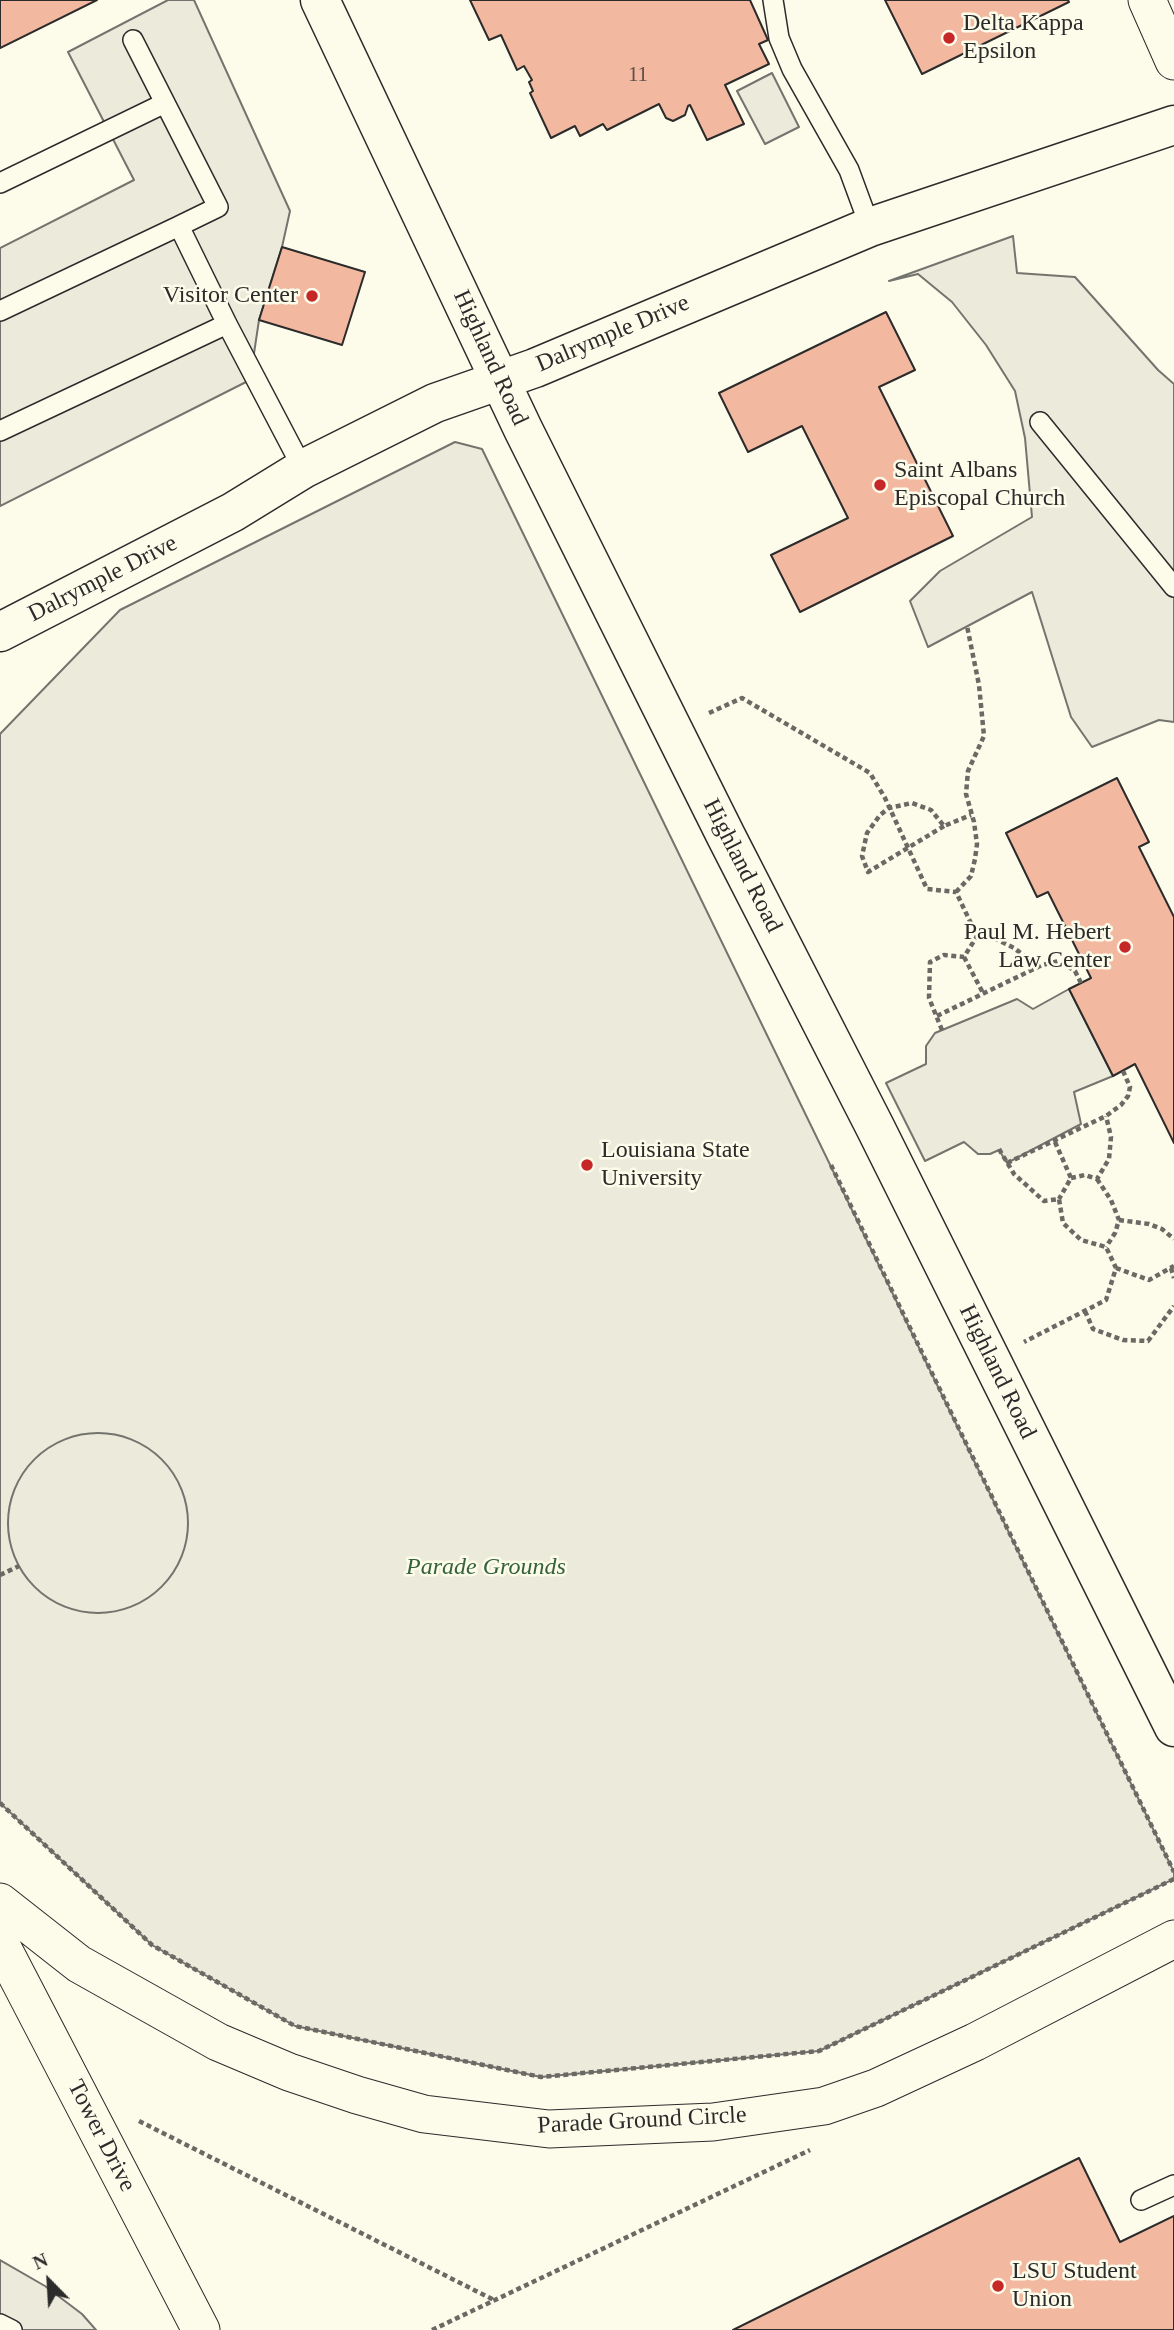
<!DOCTYPE html>
<style>
body{margin:0}
#map{position:relative;width:1174px;height:2330px;overflow:hidden;background:#fdfbea;font-family:Georgia,serif}
canvas{display:block}
.north{position:absolute;left:14px;top:2246px;width:70px;height:70px;-webkit-text-stroke:5px #fdfbea;paint-order:stroke;rotate:336deg;font-size:19px;font-weight:700;line-height:28px;text-align:center;color:#2b2b2b}
.north::after{content:'';display:block;margin:auto;width:24px;height:32px;background:#2b2b2b;clip-path:polygon(50% 0,100% 100%,50% 72%,0 100%)}
</style>
<div id="map">
<canvas width="1174" height="2330"></canvas>
<div class="north">N</div>
</div>
<script>
const c = document.querySelector('canvas').getContext('2d');
c.lineJoin = 'round';
function fill(path, color) {
  c.fillStyle = color;
  c.fill(path, 'evenodd');
}
function shape(rows) {
  const path = new Path2D();
  for (const r of rows) {
    if (r.length === 3) {
      path.moveTo(r[0] + r[2], r[1]);
      path.arc(r[0], r[1], r[2], 0, 2 * Math.PI);
      continue;
    }
    path.moveTo(r[0], r[1]);
    for (let i = 2; i < r.length; i += 2) path.lineTo(r[i], r[i + 1]);
  }
  return path;
}
function stroke(path, color, width, dash) {
  c.strokeStyle = color;
  c.lineWidth = width;
  c.lineCap = dash ? 'butt' : 'round';
  c.setLineDash(dash || []);
  c.stroke(path);
}
function label(font, color, halo, rows, align = 'center') {
  c.font = font + ' Georgia,serif';
  c.lineWidth = 5;
  c.setLineDash([]);
  c.textBaseline = 'middle';
  c.strokeStyle = halo;
  c.fillStyle = color;
  for (const [text, x, y, turn = 0] of rows) {
    c.save();
    c.translate(x, y);
    c.rotate((+turn || 0) * Math.PI / 180);
    c.textAlign = isNaN(turn) ? turn : align;
    if (halo) c.strokeText(text, 0, 0);
    c.fillText(text, 0, 0);
    c.restore();
  }
}
const green = shape([
 [455,442,482,449,1174,1872,1174,1879,819,2051,541,2077,295,2026,152,1945,0,1803,0,734,120,610,455,442]
]);
const parking = shape([
 [168,0,194,0,290,211,282,247,259,320,250,380,0,506,0,248,134,180,68,52,168,0],
 [772,73,799,127,765,144,737,91,772,73],
 [1013,236,1017,273,1075,277,1158,370,1174,384,1174,722,1159,720,1092,747,1071,717,1032,592,928,647,910,601,940,571,1032,517,1025,438,1015,391,986,345,952,302,918,274,889,281,1013,236],
 [1069,989,1113,1076,1074,1092,1081,1124,1007,1163,999,1150,990,1154,978,1154,964,1142,925,1161,886,1083,926,1064,926,1046,935,1033,1017,999,1033,1009,1069,989],
 [98,1523,90],
 [0,2260,45,2286,82,2314,96,2330,0,2330,0,2260]
]);
const building = shape([
 [0,0,97,0,0,48,0,0],
 [470,0,750,0,768,40,759,44,769,64,725,85,744,124,707,140,690,105,688,106,685,115,673,121,666,118,659,104,607,130,603,124,580,136,575,126,551,138,530,93,533,91,529,82,532,80,524,66,517,70,501,35,489,40,470,0],
 [885,0,1068,0,1069,2,922,74,885,0],
 [282,247,365,272,342,345,259,320,282,247],
 [886,312,915,370,879,387,953,536,800,612,771,555,848,518,802,426,748,452,719,393,886,312],
 [1117,778,1149,842,1139,847,1174,917,1174,1143,1135,1064,1113,1076,1069,989,1091,978,1048,892,1037,897,1006,833,1117,778],
 [1079,2158,1120,2242,1174,2216,1174,2330,733,2330,1079,2158]
]);
const path = shape([
 [709,713,742,698,870,773,885,798,927,889,956,892],
 [944,826,868,872,862,856,867,833,880,815,889,808,912,803,931,810,944,826,971,815],
 [956,892,971,876,975,859,977,844,974,822,966,794,968,771,984,736,979,685,967,626],
 [977,936,994,938,1014,948,1027,958,1032,970],
 [964,957,983,993],
 [937,1016,1042,965,1059,961,1075,971,1081,983],
 [942,1030,929,998,930,962,944,955,964,957,977,936,956,892],
 [1055,1142,1071,1178,1059,1199],
 [999,1149,1014,1174,1044,1201,1059,1199,1063,1223,1081,1240,1106,1247,1116,1268,1106,1300,1024,1342],
 [1007,1163,1106,1116,1121,1105,1128,1096,1130,1087,1123,1071],
 [831,1165,1174,1872],
 [1071,1178,1085,1175,1097,1179,1109,1159,1111,1137,1106,1116],
 [1097,1179,1111,1200,1119,1220,1115,1233,1106,1247],
 [1119,1220,1149,1224,1162,1229,1174,1239],
 [1116,1268,1149,1280,1174,1266],
 [1171,1268,1174,1278],
 [1085,1311,1093,1329,1123,1340,1148,1341,1174,1306],
 [0,1575,19,1566],
 [0,1803,152,1945,295,2026,541,2077,819,2051,1174,1879],
 [139,2121,494,2300],
 [432,2330,810,2150]
]);
const lane = shape([
 [773,0,779,38,792,69,849,170,870,227],
 [133,40,218,207,179,226,227,324,303,469],
 [0,183,165,103],
 [0,311,179,226],
 [1040,422,1174,587],
 [0,431,227,324],
 [1141,2200,1174,2185],
 [0,2324,12,2330]
]);
const street = shape([
 [1147,0,1174,61],
 [0,1902,79,1964,218,2042,289,2072,357,2095,424,2114,549,2129,713,2122,824,2106,876,2088,975,2042,1174,1939],
 [0,1943,201,2330]
]);
const secondary = shape([
 [320,0,523,429,726,836,875,1127,1174,1727],
 [0,632,233,512,303,469,435,403,535,368,870,227,1174,125]
]);
const markers = [
 [949,38,7,"#c62828"],
 [312,296,7,"#c62828"],
 [880,485,7,"#c62828"],
 [1125,947,7,"#c62828"],
 [587,1165,7,"#c62828"],
 [998,2286,7,"#c62828"]
];
const numberNames = [
 ["11",638,75]
];
const poiNames = [
 ["Delta Kappa",963,24],
 ["Epsilon",963,52],
 ["Visitor Center",298,296,"right"],
 ["Saint Albans",894,471],
 ["Episcopal Church",894,499],
 ["Paul M. Hebert",1111,933,"right"],
 ["Law Center",1111,961,"right"],
 ["Louisiana State",601,1151],
 ["University",601,1179],
 ["LSU Student",1012,2272],
 ["Union",1012,2300]
];
const streetNames = [
 ["Dalrymple Drive",613,334,-23],
 ["Highland Road",490,358,65],
 ["Dalrymple Drive",103,579,-27],
 ["Highland Road",742,866,63],
 ["Highland Road",997,1372,64],
 ["Parade Ground Circle",642,2121,-3],
 ["Tower Drive",101,2136,63]
];
const parkNames = [
 ["Parade Grounds",486,1568]
];
fill(green, '#ecebdb');
stroke(green, '#74746e', 2);
fill(parking, '#eceadb');
stroke(parking, '#74746e', 2);
fill(building, '#f2b8a0');
stroke(building, '#2b2b2b', 2);
stroke(lane, '#2b2b2b', 22);
stroke(street, '#2b2b2b', 39);
stroke(secondary, '#2b2b2b', 41);
stroke(path, '#6a6964', 4.5, [5, 3.5]);
stroke(lane, '#fdfbea', 19);
stroke(street, '#fdfbea', 37);
stroke(secondary, '#fdfbea', 38);
for (const [x, y, r, color] of markers) {
  const dot = new Path2D();
  dot.arc(x, y, r, 0, 2 * Math.PI);
  c.fillStyle = color;
  c.fill(dot);
  stroke(dot, '#fdfbea', 2.5);
}
label('21px', '#5d4e48', null, numberNames);
label('24px', '#2b2b2b', '#fdfbea', poiNames, 'left');
label('24px', '#2b2b2b', '#fdfbea', streetNames);
label('italic 24px', '#34623c', '#fdfbea', parkNames);
</script>
